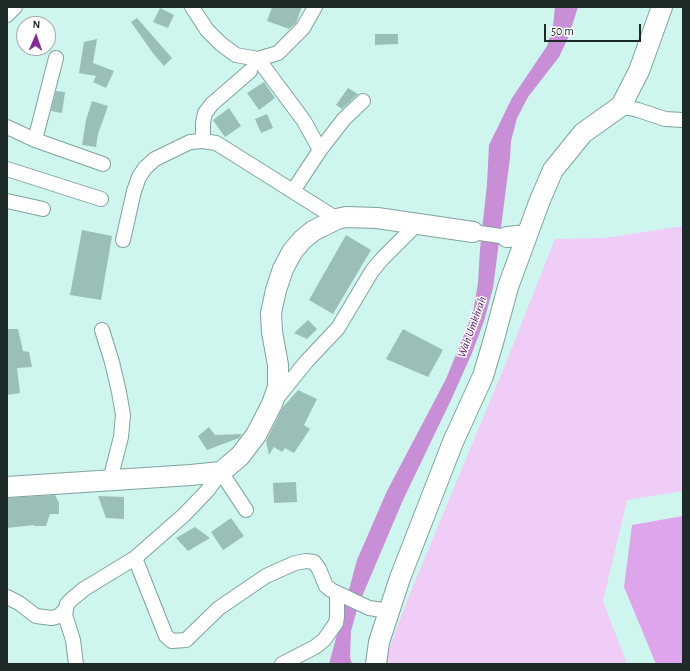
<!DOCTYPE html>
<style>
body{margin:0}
#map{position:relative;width:690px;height:671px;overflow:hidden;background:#cff5ef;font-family:"Alegreya Sans",sans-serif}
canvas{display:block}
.frame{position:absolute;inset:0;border:8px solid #1c2a28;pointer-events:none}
.north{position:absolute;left:16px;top:16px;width:40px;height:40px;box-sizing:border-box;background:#fff;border:1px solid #a4aaa9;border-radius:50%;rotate:2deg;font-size:11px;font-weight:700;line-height:16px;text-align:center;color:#1c2a28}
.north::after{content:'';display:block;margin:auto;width:14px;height:18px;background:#832a97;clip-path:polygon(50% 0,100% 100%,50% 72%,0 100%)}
.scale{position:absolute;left:544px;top:24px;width:97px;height:18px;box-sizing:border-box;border:2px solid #1c2a28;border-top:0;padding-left:5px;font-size:12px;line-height:14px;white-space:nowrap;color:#1c2a28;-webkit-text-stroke:3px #fff;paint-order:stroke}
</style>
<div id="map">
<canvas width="690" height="671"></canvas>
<div class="frame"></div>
<div class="north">N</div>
<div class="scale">50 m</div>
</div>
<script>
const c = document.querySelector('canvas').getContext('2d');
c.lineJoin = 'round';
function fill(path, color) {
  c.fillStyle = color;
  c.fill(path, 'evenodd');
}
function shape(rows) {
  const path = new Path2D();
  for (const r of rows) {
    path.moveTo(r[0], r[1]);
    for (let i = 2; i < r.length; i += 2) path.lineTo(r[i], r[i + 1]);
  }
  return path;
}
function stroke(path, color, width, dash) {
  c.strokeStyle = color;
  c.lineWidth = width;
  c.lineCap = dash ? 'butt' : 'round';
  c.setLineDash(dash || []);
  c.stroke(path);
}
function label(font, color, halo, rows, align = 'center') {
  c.font = font + ' "Alegreya Sans",sans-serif';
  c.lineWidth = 3;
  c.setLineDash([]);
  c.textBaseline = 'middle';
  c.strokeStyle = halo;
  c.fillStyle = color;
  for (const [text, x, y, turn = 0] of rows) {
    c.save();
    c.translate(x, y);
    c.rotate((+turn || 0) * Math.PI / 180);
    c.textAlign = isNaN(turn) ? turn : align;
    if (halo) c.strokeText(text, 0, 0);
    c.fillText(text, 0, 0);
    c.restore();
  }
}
const green = shape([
 [683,226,683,491,627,500,603,601,627,664,383,664,411,591,506,363,555,239,605,238]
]);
const forest = shape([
 [683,516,683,664,656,664,624,587,632,525]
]);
const water = shape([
 [555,7,578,7,568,38,559,57,528,97,517,118,511,141,510,158,493,288,484,321,472,353,451,400,403,500,358,606,351,631,350,657,352,664,329,664,357,560,387,491,446,379,473,313,478,283,480,249,487,184,489,145,512,98,547,46,553,26]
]);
const building = shape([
 [272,7,302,7,296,23,289,29,267,21],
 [160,8,174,15,168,28,153,22],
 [137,18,172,58,164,66,152,52,131,22],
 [375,34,398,34,398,44,375,45],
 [97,39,93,63,114,71,106,88,93,82,96,76,79,73,84,42],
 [264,82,275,98,259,110,247,93],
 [348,88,358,94,342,109,336,105],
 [56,91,65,92,62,113,51,111],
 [92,101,108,106,98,134,96,147,82,145,86,120],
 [229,108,241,126,225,137,213,120],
 [267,114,273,128,261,133,255,119],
 [82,230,112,236,101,300,70,295],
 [346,235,371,250,333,314,309,300],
 [308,320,317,329,307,339,294,333],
 [7,329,18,329,23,351,29,352,32,367,17,368,20,393,7,395],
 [403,329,443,350,428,377,386,359],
 [298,390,317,399,304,425,310,429,294,453,285,448,282,452,274,447,269,455,266,441,283,407],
 [209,427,215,435,242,434,239,438,207,450,198,436],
 [296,482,297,502,274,503,273,483],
 [55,495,59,503,59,514,50,514,46,526,34,526,34,525,7,528,7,498],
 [98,496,124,497,124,519,106,518],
 [231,518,244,536,223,550,211,532],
 [195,527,210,538,188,551,176,538]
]);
const street = shape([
 [192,7,207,30,221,44,236,55,258,59,278,53,303,28,315,7],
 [7,15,15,7],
 [258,59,304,121,320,150,344,119,363,101],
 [621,106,638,110,665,119,683,120],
 [7,127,35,140,103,164],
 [35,140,56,58],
 [203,141,203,123,205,113,212,104,250,71],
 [7,169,101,199],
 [293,191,320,150],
 [7,201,43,209],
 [473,232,507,237],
 [123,240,134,191,139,177,145,168,155,159,190,142,203,141,216,143,229,151,337,219],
 [102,330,112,362,119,392,123,415,121,437,110,480],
 [277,398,306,362,338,328,372,271,382,259,418,223],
 [135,558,166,636,172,641,186,640,219,608,266,576,295,563,306,561,314,562,319,569,326,586,331,590,369,608,389,611],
 [7,597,19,603,36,616,52,618,59,616,65,610],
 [76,664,73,640,65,615,67,604,72,599,84,589,135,558,184,515,207,491,221,472,246,510],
 [282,664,315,647,324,640,331,630,336,623,337,617,337,593]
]);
const secondary = shape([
 [507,237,527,235],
 [7,487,191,475,221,472,240,456,256,435,272,404,278,387,278,365,272,332,271,313,276,290,283,269,292,252,302,240,313,231,337,219,346,217,377,218,473,232],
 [376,664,379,642,400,578,453,442,483,376,494,339,508,287,540,200,553,170,583,133,621,106,639,71,662,7]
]);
const waterNames = [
 ["Wah Umkhrah",472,327,-70]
];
fill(green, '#efcdf7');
fill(forest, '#dea5ec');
fill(water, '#c88fd6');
fill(building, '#9abfb9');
stroke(street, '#7fa39e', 16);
stroke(secondary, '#7fa39e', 22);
stroke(street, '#fff', 14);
stroke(secondary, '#fff', 20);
label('italic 12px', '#5b156a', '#fff', waterNames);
</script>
